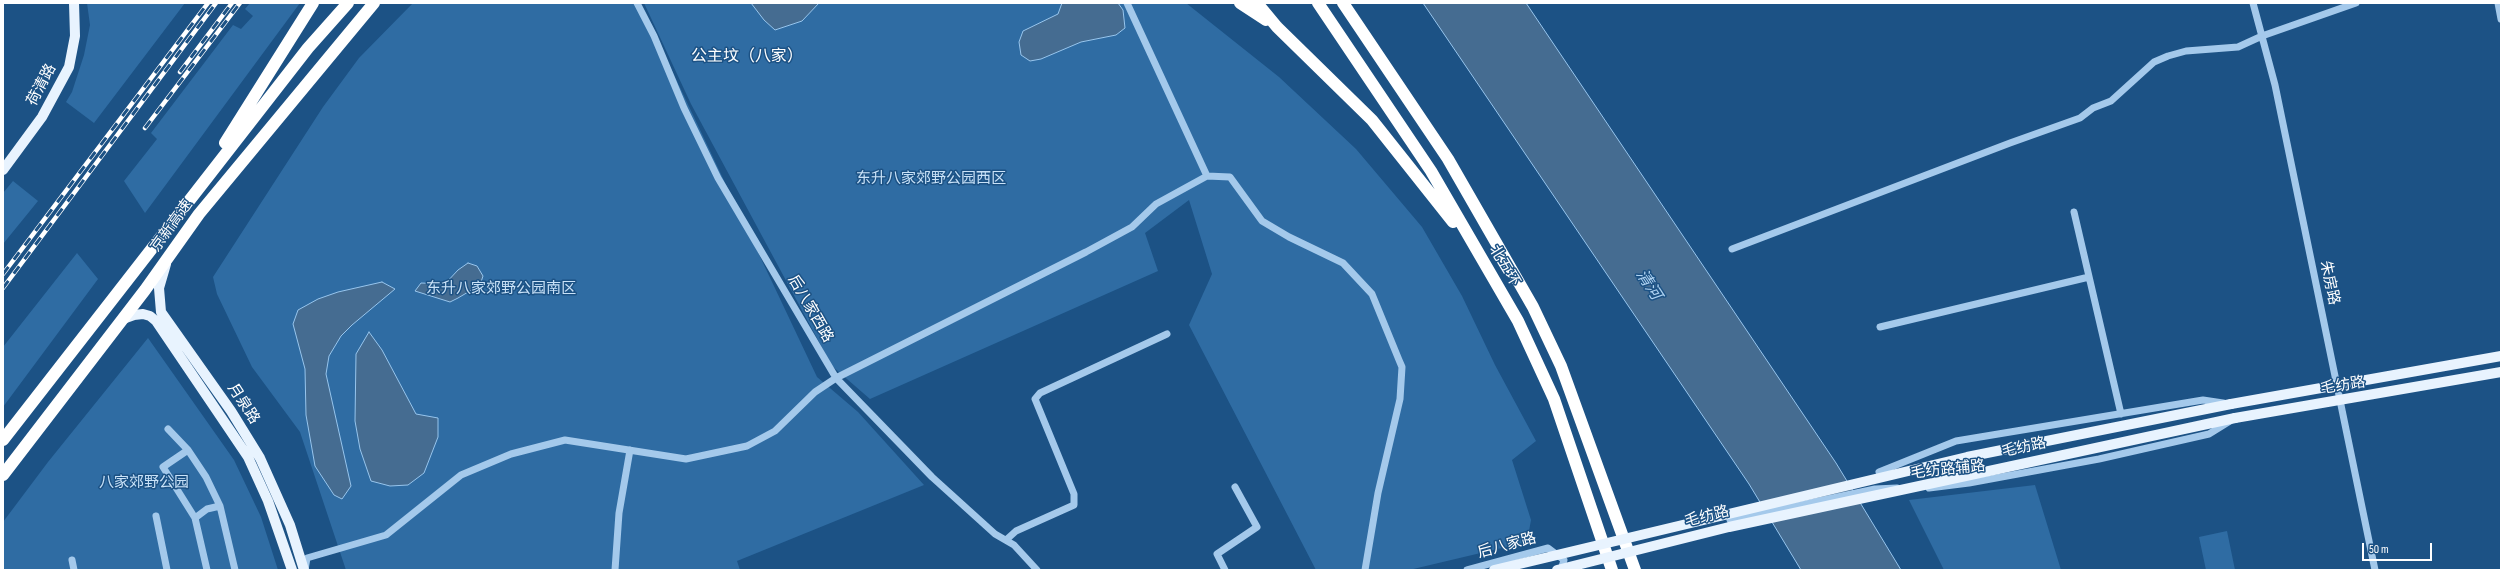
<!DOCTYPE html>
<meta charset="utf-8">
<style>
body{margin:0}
#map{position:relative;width:2504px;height:573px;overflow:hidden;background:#1c5285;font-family:"Sofia Sans Condensed",sans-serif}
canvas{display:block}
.frame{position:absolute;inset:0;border:4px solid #fff;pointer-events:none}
.scale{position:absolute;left:2362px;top:543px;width:70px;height:18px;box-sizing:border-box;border:2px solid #fff;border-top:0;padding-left:5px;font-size:12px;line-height:14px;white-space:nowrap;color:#fff;-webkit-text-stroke:3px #1c5285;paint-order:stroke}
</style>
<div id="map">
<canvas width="2504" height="573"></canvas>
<div class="frame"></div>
<div class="scale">50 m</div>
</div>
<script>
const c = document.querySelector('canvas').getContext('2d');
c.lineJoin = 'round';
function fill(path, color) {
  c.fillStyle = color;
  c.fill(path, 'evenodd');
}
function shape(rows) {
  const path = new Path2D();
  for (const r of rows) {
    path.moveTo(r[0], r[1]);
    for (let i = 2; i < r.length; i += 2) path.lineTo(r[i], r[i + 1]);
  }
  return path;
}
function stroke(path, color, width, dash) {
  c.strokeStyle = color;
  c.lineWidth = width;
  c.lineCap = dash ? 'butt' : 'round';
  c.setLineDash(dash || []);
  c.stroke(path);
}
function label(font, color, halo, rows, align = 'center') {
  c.font = font + ' "Sofia Sans Condensed","Noto Sans SC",sans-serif';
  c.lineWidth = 3;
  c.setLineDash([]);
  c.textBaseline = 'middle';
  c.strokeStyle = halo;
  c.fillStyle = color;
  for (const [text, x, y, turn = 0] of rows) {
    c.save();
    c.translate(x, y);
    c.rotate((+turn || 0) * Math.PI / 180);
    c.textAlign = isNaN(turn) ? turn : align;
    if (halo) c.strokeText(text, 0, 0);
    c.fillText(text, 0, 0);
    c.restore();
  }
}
const green = shape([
 [87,3,185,3,94,123,66,102,72,92,84,55,90,25],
 [250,3,300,3,145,213,124,181,157,139,151,133,233,25,241,29,253,16,245,9],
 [413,3,640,3,817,377,858,412,924,485,737,561,740,570,346,570,300,432,252,367,217,294,213,277,323,107,359,58],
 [644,3,1186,3,1279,77,1356,149,1422,227,1462,296,1495,365,1536,441,1512,460,1531,520,1527,542,1409,570,1316,570,1189,325,1212,274,1189,200,1145,233,1158,271,870,399,832,366,691,104],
 [13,181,38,201,3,244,3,193],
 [77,253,98,279,3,407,3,347],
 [148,338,234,460,261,517,278,570,3,570,3,522,48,462],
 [2035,485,2061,570,1944,570,1909,500],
 [2227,531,2235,570,2206,570,2199,537]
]);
const water = shape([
 [751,3,819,3,802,21,775,30,764,20,751,3],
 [1062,3,1118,3,1123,10,1125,28,1116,35,1081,42,1041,59,1030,61,1021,55,1019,42,1023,31,1058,14,1062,3],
 [1423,3,1526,3,1836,463,1901,570,1801,570,1749,484,1423,3],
 [468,263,477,266,483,276,480,285,458,298,450,302,415,291,421,283,445,284,458,270,468,263],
 [382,282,395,289,352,325,341,336,329,356,326,374,351,486,342,499,334,495,315,466,306,415,305,369,293,324,298,310,318,299,338,292,382,282],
 [369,332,382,350,416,414,438,418,438,437,424,473,408,485,390,486,371,481,360,449,355,421,356,354,369,332]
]);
const minor = shape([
 [637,3,654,36,684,108,718,178,836,378,932,477,995,534,1014,545,1037,570],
 [1127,3,1207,176],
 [2253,3,2275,85,2375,570],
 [2498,3,2501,19],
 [2074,212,2121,414],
 [1732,249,2010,143,2080,118,2093,108,2111,101,2154,62,2168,56,2186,51,2238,47,2262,36,2356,3],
 [1880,327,2089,277],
 [168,429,188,450,206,477,220,506,235,570],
 [188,450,163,467,195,518,207,570],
 [1879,472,1956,441,2203,400,2223,403],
 [1929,488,1969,483,2099,459,2209,434,2230,421],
 [156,516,167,570],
 [195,518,207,509,220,506],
 [1730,520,1875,489,1897,488],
 [1006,540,1016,531,1074,505,1074,494,1035,399,1040,393,1167,334],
 [72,560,74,570],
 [305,570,307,558,386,535,461,475,511,454,565,440,686,459,747,446,775,431,815,392,836,378,1086,252,1132,227,1156,204,1207,176,1230,177,1262,221,1289,237,1343,263,1372,294,1399,360,1402,367,1400,399,1378,493,1365,570],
 [615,570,619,513,630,450],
 [1225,570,1217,554,1257,527,1235,487],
 [1467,570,1548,548,1564,560,1561,570]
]);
const major = shape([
 [3,170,42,117,69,67,75,36,74,3],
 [166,264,159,288,161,312,231,411,260,458,290,525,304,570],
 [123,319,134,315,143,314,150,316,156,321,221,417,248,457,268,501,292,570],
 [2231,404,2501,356],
 [2235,418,2501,372]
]);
const highway = shape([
 [1240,3,1266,20],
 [1257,3,1277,27,1372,120,1453,222],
 [1318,3,1431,171,1518,321,1554,399,1612,570],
 [1343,3,1448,159,1533,307,1561,366,1635,570],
 [225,143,313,3],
 [3,440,308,48,348,3],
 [3,475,145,290,199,214,374,3]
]);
const rail = shape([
 [180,72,232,3],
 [145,128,240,3],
 [3,274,208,3],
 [3,288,216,3]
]);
const majorBridge = shape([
 [1494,570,1967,457,2231,404],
 [1557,570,1729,527,2235,418]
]);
const streetNames = [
 ["荷清路",42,85,-62],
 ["京新高速",172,226,-54],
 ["北五环",1504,266,59],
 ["朱房路",2329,283,78],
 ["后八家西路",810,309,60],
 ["毛纺路",2343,386,-9],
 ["月泉路",243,404,57],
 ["毛纺路",2024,448,-12],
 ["毛纺路辅路",1948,470,-6],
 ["毛纺路",1707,517,-14],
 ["后八家路",1507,546,-15]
];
const parkNames = [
 ["东升八家郊野公园西区",931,179],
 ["东升八家郊野公园南区",501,289],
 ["八家郊野公园",144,483]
];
const neighbourhoodNames = [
 ["公主坟（八家）",747,57]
];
const waterNames = [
 ["清河",1648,285,57]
];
fill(green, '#2f6ca3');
fill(water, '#456c91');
stroke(water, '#97c5ed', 1);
stroke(minor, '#a4c9eb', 7);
stroke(major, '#e8f3fe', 10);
stroke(highway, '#fff', 12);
stroke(rail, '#fff', 4.5);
stroke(rail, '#1c5285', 3, [9]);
stroke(majorBridge, '#e8f3fe', 10);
label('15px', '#fff', '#1c5285', streetNames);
label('15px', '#c9e2f8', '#1c5285', parkNames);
label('16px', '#fff', '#1c5285', neighbourhoodNames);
label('italic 16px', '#afd3f2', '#1c5285', waterNames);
</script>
